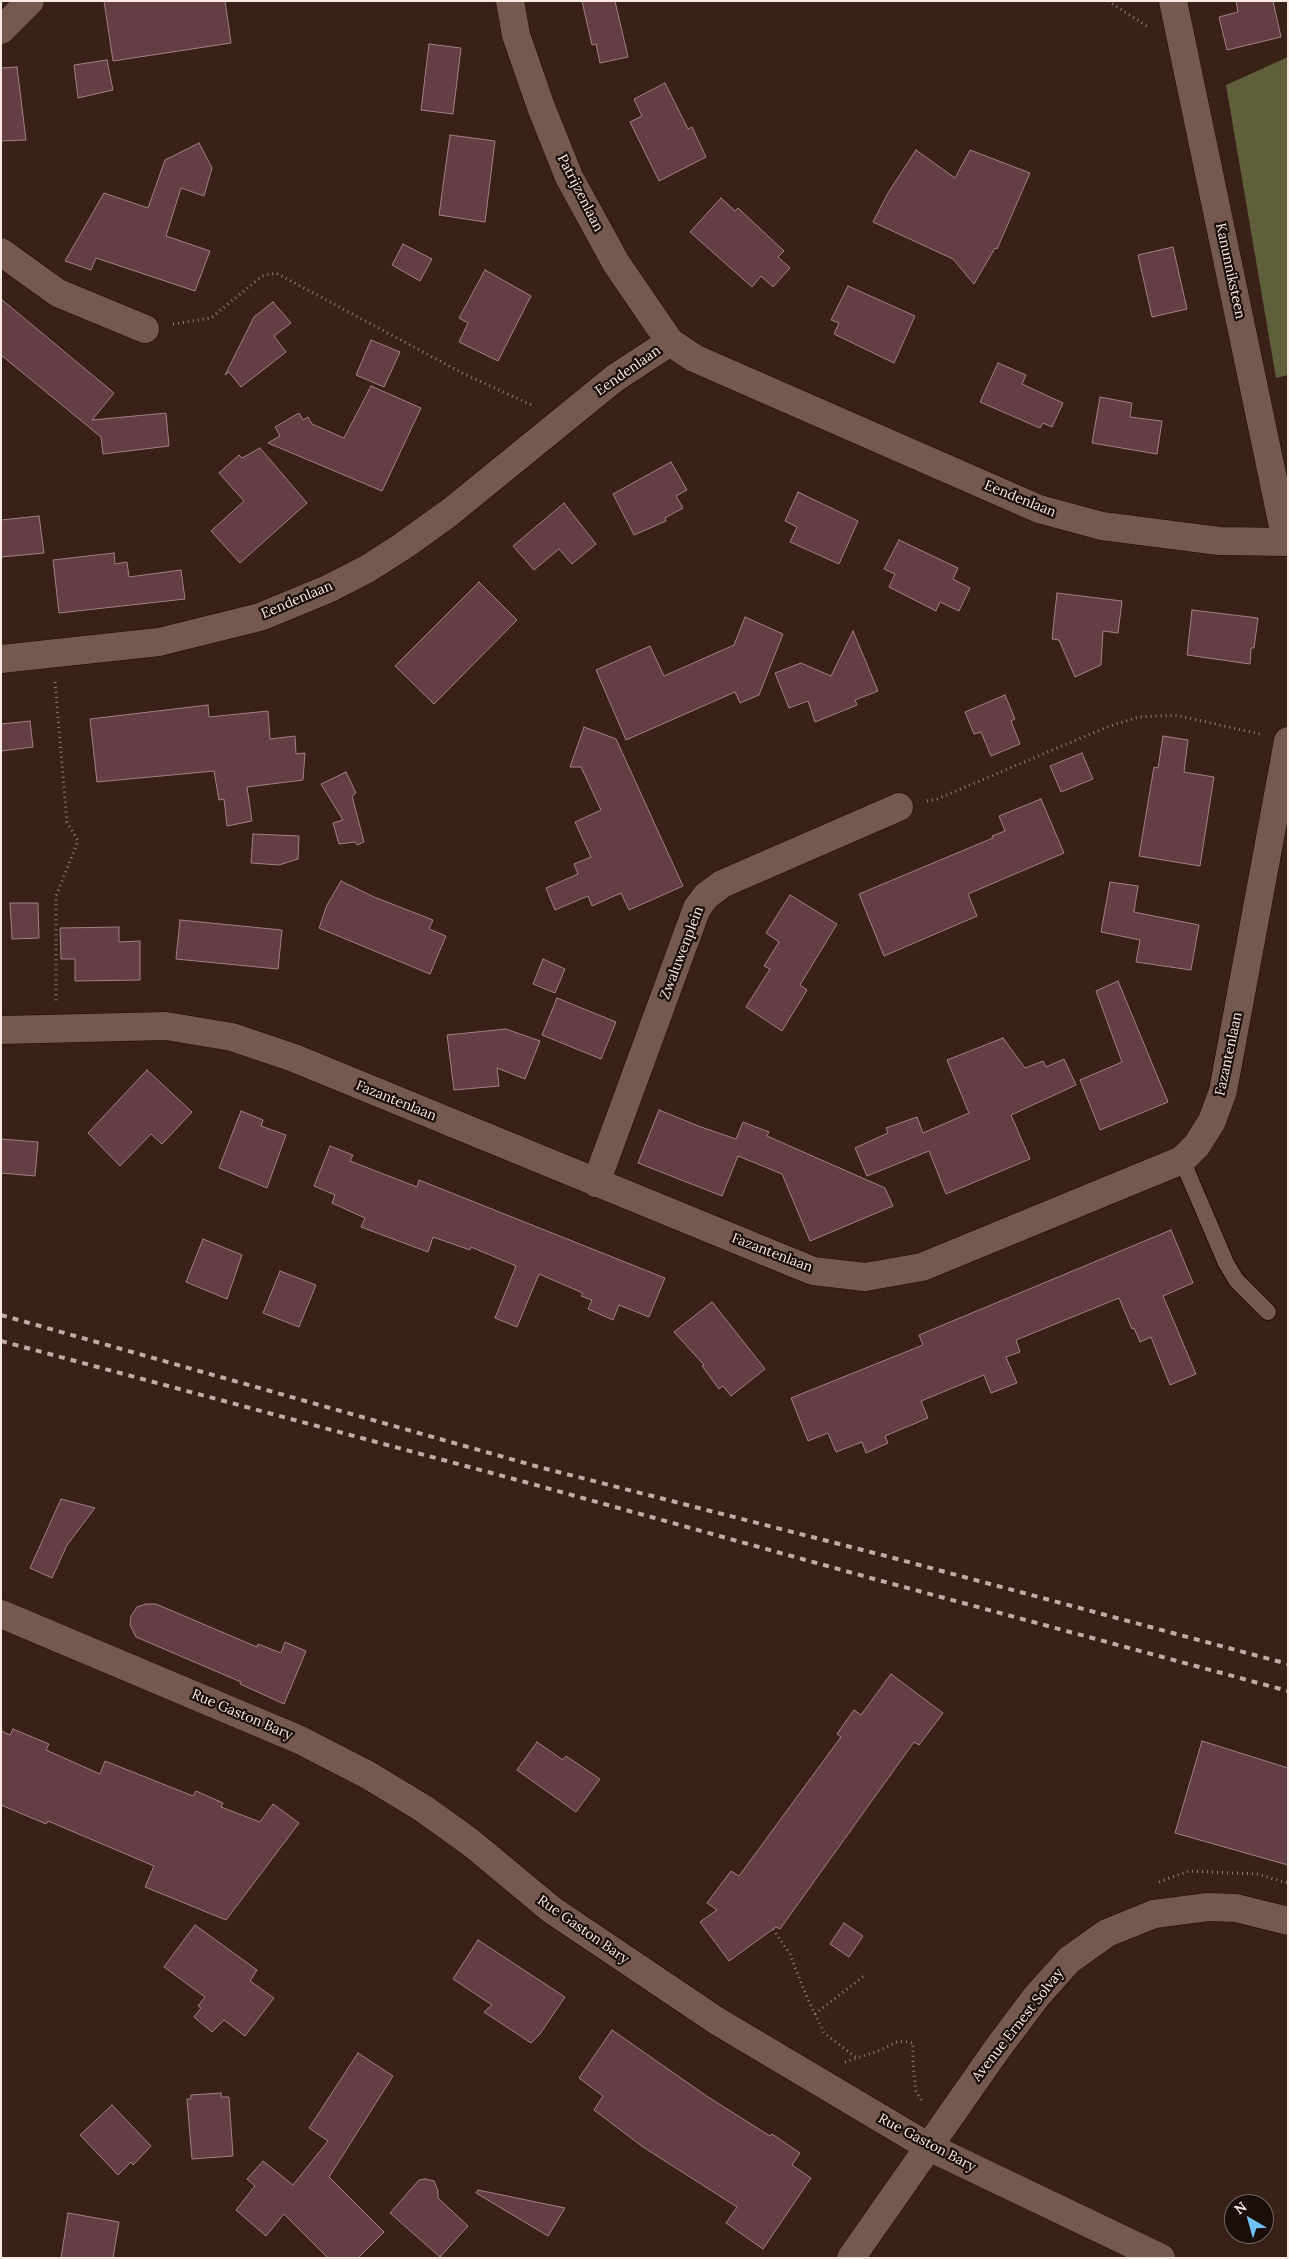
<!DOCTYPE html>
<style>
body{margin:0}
#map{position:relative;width:1289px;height:2259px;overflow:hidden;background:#392118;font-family:Lora,serif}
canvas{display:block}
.frame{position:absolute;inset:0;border:2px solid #fbeae3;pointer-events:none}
.north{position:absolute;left:1224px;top:2194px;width:50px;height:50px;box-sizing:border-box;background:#190e0a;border:1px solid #736661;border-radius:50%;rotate:322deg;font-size:14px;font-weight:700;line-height:20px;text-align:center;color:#fbeae3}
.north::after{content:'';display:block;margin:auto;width:18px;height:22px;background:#72c1f5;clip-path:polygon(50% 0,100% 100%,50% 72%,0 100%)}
</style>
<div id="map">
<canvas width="1289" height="2259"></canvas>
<div class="frame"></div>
<div class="north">N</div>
</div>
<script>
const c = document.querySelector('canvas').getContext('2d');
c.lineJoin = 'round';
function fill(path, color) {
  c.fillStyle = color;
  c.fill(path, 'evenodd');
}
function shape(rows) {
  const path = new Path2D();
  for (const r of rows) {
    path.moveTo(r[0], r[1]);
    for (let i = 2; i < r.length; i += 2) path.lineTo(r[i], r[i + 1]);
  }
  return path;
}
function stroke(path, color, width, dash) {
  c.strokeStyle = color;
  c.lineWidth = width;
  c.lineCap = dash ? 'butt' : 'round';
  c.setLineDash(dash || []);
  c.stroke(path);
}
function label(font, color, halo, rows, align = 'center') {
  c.font = font + ' Lora,serif';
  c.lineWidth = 4.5;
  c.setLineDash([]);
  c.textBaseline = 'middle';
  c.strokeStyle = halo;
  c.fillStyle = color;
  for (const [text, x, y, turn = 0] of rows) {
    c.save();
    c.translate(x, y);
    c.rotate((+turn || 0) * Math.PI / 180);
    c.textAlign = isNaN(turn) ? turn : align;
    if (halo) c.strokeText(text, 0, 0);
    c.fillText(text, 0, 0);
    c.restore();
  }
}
const forest = shape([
 [1288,57,1288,375,1276,378,1226,85]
]);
const building = shape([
 [104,1,225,1,231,43,113,61,104,1],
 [582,1,615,1,628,57,600,63,596,44,592,45,582,1],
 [1236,1,1273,1,1281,37,1227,50,1219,17,1238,12,1236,1],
 [429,44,461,48,453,114,421,110,429,44],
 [107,60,113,90,78,98,74,65,107,60],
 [17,67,26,140,1,141,1,68,17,67],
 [665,83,688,129,692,127,706,157,659,181,630,122,642,116,634,99,665,83],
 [450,135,495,141,485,222,439,215,450,135],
 [199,143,212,168,204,196,181,188,166,236,210,251,195,291,96,258,91,270,65,261,104,193,148,208,165,160,199,143],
 [916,150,955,178,970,150,1030,173,997,249,995,248,974,284,953,259,873,222,888,193,916,150],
 [721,198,735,211,738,208,784,251,778,257,790,268,773,287,761,276,752,287,690,232,721,198],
 [403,244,432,259,420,281,392,265,403,244],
 [1173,247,1187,309,1152,317,1138,255,1173,247],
 [485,270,531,296,498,361,459,342,468,323,459,318,485,270],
 [848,286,915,316,894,363,834,334,839,323,831,320,848,286],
 [1,299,114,393,92,420,166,413,169,446,103,454,101,437,1,355,1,299],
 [273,302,291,323,274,336,286,352,241,387,229,372,225,375,254,317,273,302],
 [371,340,400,352,384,387,356,375,371,340],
 [998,363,1026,375,1022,384,1063,403,1052,427,1043,423,1040,428,980,402,998,363],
 [371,386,421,408,382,491,268,443,280,436,275,427,299,413,303,420,308,417,312,424,344,438,371,386],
 [1100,397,1132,403,1130,417,1162,421,1157,454,1092,443,1100,397],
 [260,448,307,503,240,563,211,531,244,501,219,473,239,455,242,458,260,448],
 [671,462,687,490,676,496,683,508,665,518,666,521,634,535,613,494,671,462],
 [798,492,858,521,839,564,790,542,797,527,785,521,798,492],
 [564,503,596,544,572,564,559,549,534,570,513,546,564,503],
 [39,516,44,553,1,557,1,520,39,516],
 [899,540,958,568,953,579,970,588,959,611,940,602,936,611,889,587,895,574,884,569,899,540],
 [114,553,115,564,127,562,129,577,181,570,185,599,59,613,53,560,114,553],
 [479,582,517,620,434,704,395,666,479,582],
 [1057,593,1122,601,1118,633,1103,631,1101,665,1075,677,1059,640,1052,639,1057,593],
 [1192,610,1258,618,1254,648,1251,648,1250,664,1187,655,1192,610],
 [745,617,783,634,759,695,740,703,735,692,626,740,596,670,650,646,664,676,734,645,745,617],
 [853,631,878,691,855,700,857,705,815,722,808,701,789,708,775,673,801,663,831,676,853,631],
 [1005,695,1015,719,1011,721,1020,744,991,756,981,732,974,734,965,712,1005,695],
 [208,705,209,717,268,711,270,739,295,736,296,754,305,753,303,780,247,787,252,821,227,826,224,799,219,800,214,771,97,782,90,719,208,705],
 [30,721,33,747,1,751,1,724,30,721],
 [584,727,616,739,683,886,629,910,621,893,592,906,588,896,555,910,546,888,578,874,574,864,591,857,575,822,601,810,581,767,570,767,584,727],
 [1163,736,1188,740,1184,772,1214,777,1200,866,1139,856,1154,767,1158,768,1163,736],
 [1082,753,1093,779,1061,792,1050,766,1082,753],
 [346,772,356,793,352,796,364,842,357,845,355,842,339,844,333,823,343,820,321,784,346,772],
 [1041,799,1064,853,968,894,977,916,884,956,859,894,993,838,992,836,1005,831,999,816,1041,799],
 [253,834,299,836,298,859,279,865,251,863,253,834],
 [341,881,374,897,433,920,429,929,446,936,430,974,319,928,327,905,341,881],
 [1110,882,1138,886,1134,912,1199,925,1191,970,1136,962,1140,940,1101,932,1110,882],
 [790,895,837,924,800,985,807,990,782,1031,746,1007,770,969,764,966,779,942,766,933,790,895],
 [10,903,38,903,39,938,12,939,10,903],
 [180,920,282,930,278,969,176,959,180,920],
 [119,927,119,942,140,941,140,980,75,981,75,959,61,959,60,928,119,927],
 [543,959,565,969,555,993,533,984,543,959],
 [1118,981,1168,1102,1100,1130,1080,1080,1122,1062,1096,991,1118,981],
 [557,998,616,1022,601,1059,542,1035,557,998],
 [506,1029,540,1041,525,1079,497,1068,499,1086,454,1090,447,1035,506,1029],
 [1003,1038,1025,1068,1043,1061,1046,1067,1064,1059,1076,1085,1011,1115,1030,1159,946,1194,929,1151,867,1176,855,1148,888,1133,886,1128,917,1117,923,1133,969,1113,947,1060,1003,1038],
 [147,1070,192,1112,162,1144,151,1134,120,1166,88,1133,147,1070],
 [659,1110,701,1127,736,1139,743,1122,769,1132,767,1136,885,1188,893,1206,810,1241,782,1174,738,1156,722,1196,638,1163,659,1110],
 [241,1111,263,1120,261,1126,286,1135,267,1188,219,1168,241,1111],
 [1,1139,38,1142,35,1176,1,1173,1,1139],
 [330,1146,353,1155,350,1161,417,1187,419,1180,665,1278,649,1317,619,1305,613,1320,588,1309,592,1300,581,1296,583,1293,539,1274,517,1327,495,1318,516,1266,471,1247,470,1250,433,1237,428,1252,361,1227,365,1218,332,1203,335,1195,314,1186,330,1146],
 [1171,1230,1193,1283,1163,1296,1196,1374,1170,1385,1151,1337,1140,1342,1134,1328,1132,1329,1119,1298,1016,1340,1020,1352,1006,1357,1017,1383,991,1393,984,1375,921,1401,928,1418,885,1436,888,1443,866,1453,862,1442,836,1452,828,1433,808,1441,791,1398,923,1345,919,1335,1171,1230],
 [203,1239,242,1255,227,1299,186,1282,203,1239],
 [280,1271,316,1285,299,1327,263,1313,280,1271],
 [712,1302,765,1369,731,1396,723,1386,719,1389,702,1366,704,1365,674,1332,712,1302],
 [61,1499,95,1508,67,1545,52,1578,30,1568,61,1499],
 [146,1604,156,1604,257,1647,258,1644,281,1653,285,1642,306,1651,284,1704,240,1684,241,1682,136,1637,130,1625,131,1616,137,1607,146,1604],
 [891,1674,943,1713,919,1745,914,1742,780,1929,776,1927,729,1961,700,1922,717,1910,707,1903,731,1871,739,1876,841,1737,837,1734,854,1710,861,1715,891,1674],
 [13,1729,49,1744,46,1750,100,1774,105,1761,193,1796,196,1791,223,1803,221,1807,260,1822,273,1804,299,1823,226,1920,145,1887,154,1866,48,1821,46,1824,1,1805,1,1731,10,1735,13,1729],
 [1202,1741,1288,1768,1288,1865,1175,1833,1202,1741],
 [537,1742,563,1760,566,1756,600,1779,576,1812,517,1770,537,1742],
 [844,1923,863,1936,849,1957,830,1944,844,1923],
 [195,1925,257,1970,250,1981,274,1998,245,2036,224,2020,212,2032,194,2017,201,2008,198,2006,205,1997,164,1967,195,1925],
 [478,1940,565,1997,540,2034,531,2043,484,2012,492,2005,453,1979,478,1940],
 [612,2030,708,2097,770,2136,772,2134,800,2153,792,2165,811,2178,763,2249,726,2223,737,2207,643,2147,594,2110,603,2096,579,2078,612,2030],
 [358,2053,393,2076,329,2177,384,2232,358,2258,328,2258,284,2214,266,2236,236,2210,255,2186,247,2179,263,2161,293,2185,328,2141,309,2128,358,2053],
 [221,2093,221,2097,229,2097,233,2156,192,2159,187,2099,191,2099,191,2095,221,2093],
 [112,2105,151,2146,133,2165,131,2162,118,2175,80,2135,112,2105],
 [425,2179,434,2181,438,2191,438,2198,468,2226,440,2257,390,2213,419,2180,425,2179],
 [478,2190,565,2208,548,2236,476,2193,478,2190],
 [68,2213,119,2222,113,2258,61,2258,68,2213]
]);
const path = shape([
 [1108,1,1148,27],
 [173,324,211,318,262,276,276,273,466,375,534,406],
 [55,682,67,822,78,841,56,896,56,1001],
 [927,801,937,799,1107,727,1139,717,1175,715,1260,734],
 [1159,1882,1189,1871,1257,1874,1288,1883],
 [773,1929,790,1954,805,1993,824,2033,857,2058],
 [815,2014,865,1975],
 [845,2062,878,2051,899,2041,913,2043,913,2063,916,2092,923,2102]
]);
const lane = shape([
 [1182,1160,1226,1263,1236,1280,1268,1312]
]);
const street = shape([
 [510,1,516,35,541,107,569,177,616,263,670,342],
 [1173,1,1286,541],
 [1,30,30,1],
 [1,252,58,293,145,329],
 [1,659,159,642,260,617,328,589,367,569,403,546,449,513,615,378,670,342,694,358,1039,509,1102,526,1219,541,1288,542],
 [1,1030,166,1026,232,1037,294,1058,813,1271,865,1277,922,1267,1182,1160,1197,1145,1212,1121,1223,1091,1288,741],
 [596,1183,697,908,706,896,722,884,899,807],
 [1,1614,300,1740,368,1775,424,1809,470,1842,552,1910,717,2021,929,2147,1161,2258],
 [851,2258,997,2049,1036,1997,1069,1960,1107,1933,1154,1914,1208,1907,1236,1908,1288,1921]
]);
const rail = shape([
 [1,1315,539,1467,886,1556,1288,1664],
 [1,1341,525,1482,867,1577,1288,1691]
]);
const streetNames = [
 ["Patrijzenlaan",580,193,63],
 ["Kanunniksteen",1230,271,78],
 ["Eendenlaan",628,371,-35],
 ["Eendenlaan",1020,499,22],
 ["Eendenlaan",297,600,-23],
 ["Zwaluwenplein",682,953,-69],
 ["Fazantenlaan",1229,1054,-78],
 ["Fazantenlaan",396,1101,22],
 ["Fazantenlaan",772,1253,21],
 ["Rue Gaston Bary",242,1715,23],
 ["Rue Gaston Bary",583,1930,35],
 ["Avenue Ernest Solvay",1018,2025,-52],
 ["Rue Gaston Bary",927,2143,28]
];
fill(forest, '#5f5f3c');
fill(building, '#633e44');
stroke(building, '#a18185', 1);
stroke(lane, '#1f0a03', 18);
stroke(street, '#1f0a03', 29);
stroke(path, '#937e76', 3, [1, 4]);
stroke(lane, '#75594e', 16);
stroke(street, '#75594e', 28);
stroke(rail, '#bfaca5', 4, [6, 6]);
label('14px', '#fbeae3', '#190e0a', streetNames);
</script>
